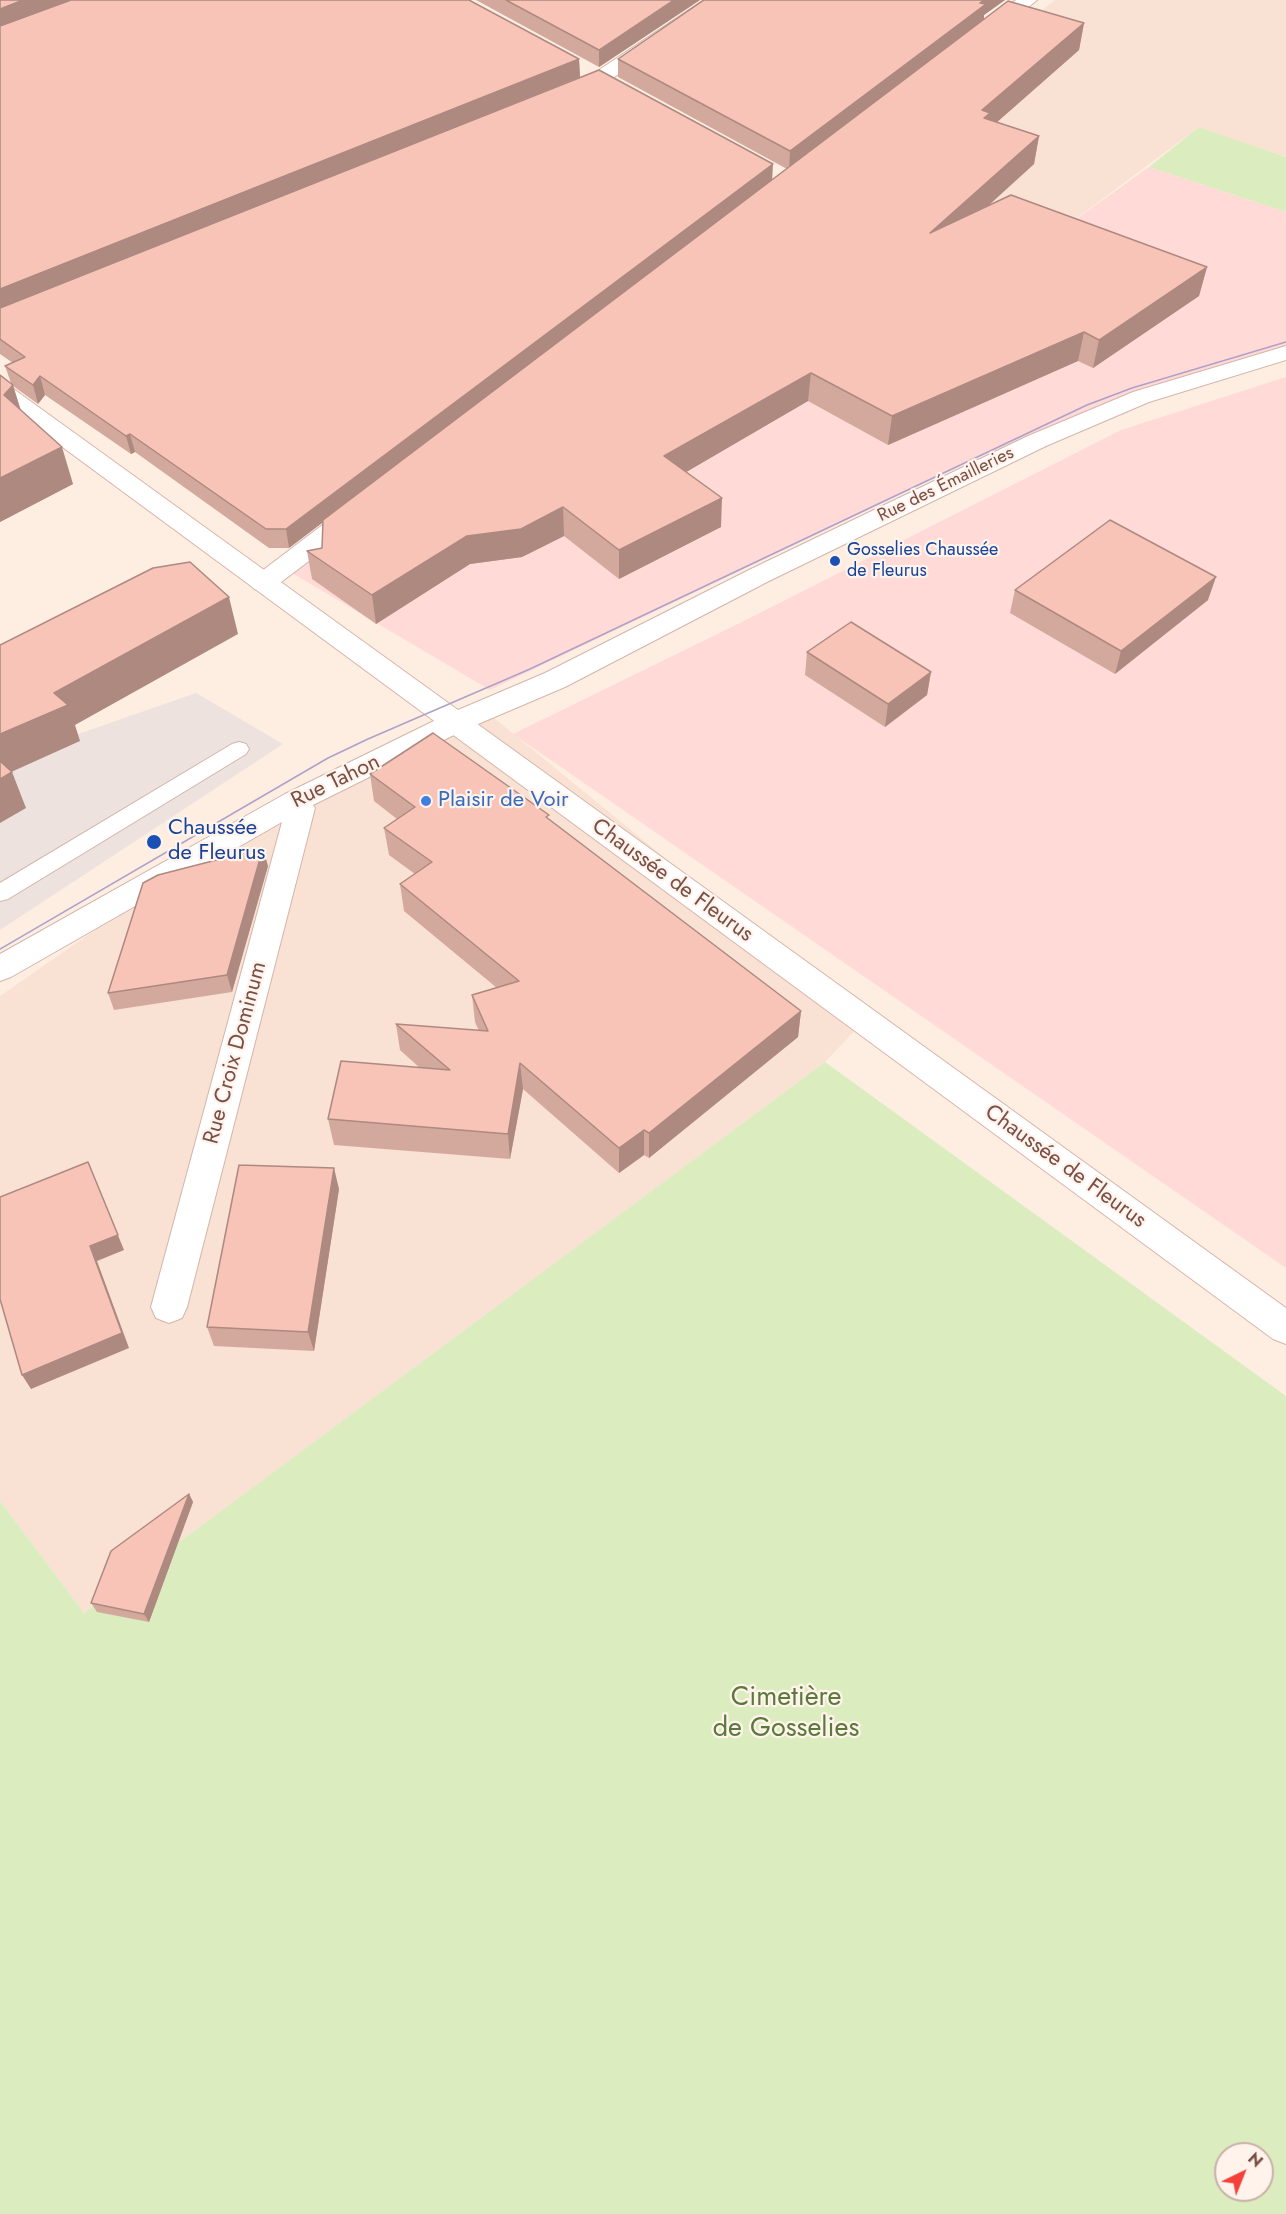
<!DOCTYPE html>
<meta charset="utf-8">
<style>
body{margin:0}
#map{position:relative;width:1286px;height:2214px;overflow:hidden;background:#feeee2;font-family:Jost,sans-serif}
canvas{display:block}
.north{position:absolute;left:1214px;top:2142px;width:60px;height:60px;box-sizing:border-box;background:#fff3eb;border:2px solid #c9b1a9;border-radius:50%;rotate:43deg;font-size:16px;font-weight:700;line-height:24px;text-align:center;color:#794e46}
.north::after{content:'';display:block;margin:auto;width:21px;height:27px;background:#f5403b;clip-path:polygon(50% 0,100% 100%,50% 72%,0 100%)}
</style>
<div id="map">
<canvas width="1286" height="2214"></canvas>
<div class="north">N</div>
</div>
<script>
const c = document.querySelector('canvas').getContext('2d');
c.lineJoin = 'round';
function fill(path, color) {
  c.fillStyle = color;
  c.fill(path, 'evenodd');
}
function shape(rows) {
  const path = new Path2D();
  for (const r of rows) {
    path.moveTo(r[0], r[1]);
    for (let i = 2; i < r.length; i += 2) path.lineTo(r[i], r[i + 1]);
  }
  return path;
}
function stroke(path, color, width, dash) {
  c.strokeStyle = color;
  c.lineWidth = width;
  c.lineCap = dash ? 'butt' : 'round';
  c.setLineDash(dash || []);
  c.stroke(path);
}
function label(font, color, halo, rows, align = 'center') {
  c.font = font + ' Jost,sans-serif';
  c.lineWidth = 4.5;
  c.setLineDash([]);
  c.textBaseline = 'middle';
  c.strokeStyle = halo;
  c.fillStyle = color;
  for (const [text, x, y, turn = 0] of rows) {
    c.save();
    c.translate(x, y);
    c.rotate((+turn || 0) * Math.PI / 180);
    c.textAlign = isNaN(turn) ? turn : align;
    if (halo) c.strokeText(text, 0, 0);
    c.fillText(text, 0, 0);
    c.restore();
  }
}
const residential = shape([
 [1055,0,1286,0,1286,157,1199,127,1051,237,857,156],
 [483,709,864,1021,825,1062,84,1613,0,1501,0,996,131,905]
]);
const commercial = shape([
 [1149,167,1286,212,1286,350,985,454,490,690,292,573,385,508,1051,237],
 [1286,377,1286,1268,513,734,744,621,1121,430]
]);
const industrial = shape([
 [0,682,64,739,196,693,283,744,0,930]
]);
const green = shape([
 [1199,127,1286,157,1286,212,1149,167],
 [825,1062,1286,1396,1286,2214,0,2214,0,1501,84,1613],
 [1226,2154,1262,2154,1262,2190,1226,2190]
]);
const service = shape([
 [239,742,246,744,249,749,246,754,8,899,0,901,0,883,232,744,239,742]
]);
const minor = shape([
 [704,0,725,0,607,82,564,98,557,96,554,92,557,88,593,74,704,0],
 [1016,0,1037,0,992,37,978,37,976,33,978,29,1016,0],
 [1286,346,1286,360,1149,402,1046,446,769,581,565,687,464,730,313,805,315,808,187,1307,182,1318,169,1323,156,1318,151,1307,282,822,11,977,0,981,0,954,285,794,444,716,545,673,751,569,1028,436,1133,392,1286,346],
 [359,502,368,504,372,510,368,516,272,589,263,591,254,589,250,583,254,577,350,504,359,502]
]);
const secondary = shape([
 [0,383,8,385,1286,1308,1286,1344,1273,1339,0,401,0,383]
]);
const tram = shape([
 [0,949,328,758,368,739,530,669,1087,405,1132,388,1286,342]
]);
const wall = shape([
 [0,0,579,59,580,77,367,162,772,180,787,169,618,77,618,59,704,0,1005,0,984,15,984,20,1084,23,1079,50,997,122,1039,136,1034,164,988,206,1207,267,1199,296,1093,368,1078,361,888,445,808,401,686,472,721,527,619,579,564,536,522,557,470,564,376,624,312,579,307,551,322,548,323,522,289,548,269,548,135,452,131,454,45,395,38,404,13,386,21,410,73,484,0,522,11,383,5,366,13,363,0,354],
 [476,0,700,0,599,67],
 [1015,590,1208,600,1115,674,1010,613],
 [807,652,931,672,927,695,885,727,805,675],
 [370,774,549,819,801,1011,798,1037,649,1158,644,1155,619,1173,523,1089,510,1159,334,1145,328,1119,420,1068,400,1050,396,1024,479,1031,475,1022,472,995,497,988,404,911,400,884,415,874,389,855,384,828,397,819,374,801],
 [268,866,232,992,114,1010,108,993],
 [339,1189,314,1351,214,1346,207,1327],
 [189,1494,193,1502,149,1622,97,1612,91,1603]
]);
const shadedWall = shape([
 [23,0,74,0,0,28,0,9],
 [674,0,700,0,599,67,599,50],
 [984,0,1005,0,984,15,984,22,789,169,790,151],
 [1084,23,1079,50,988,130,982,110],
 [579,59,580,77,0,309,0,289],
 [1039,136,1034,164,926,262,930,233],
 [773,164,772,182,289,548,286,529],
 [1207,267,1199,296,1093,368,1099,340],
 [1084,332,1078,361,888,445,892,416],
 [811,373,808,401,664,485,664,456],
 [40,376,45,395,38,404,33,385],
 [13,385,24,422,4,395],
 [130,434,135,452,131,454,126,436],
 [62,447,73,484,0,522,0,478],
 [722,498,721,527,619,579,619,550],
 [563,507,564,536,522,557,470,564,376,624,372,595,467,536],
 [1216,577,1208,600,1115,674,1121,651],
 [229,597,238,634,75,725,80,741,0,777,0,734,54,693],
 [931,672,927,695,885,727,888,704],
 [12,772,26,808,0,823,0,779],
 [263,848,268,866,232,992,227,975],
 [801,1011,798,1037,649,1158,649,1133],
 [520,1063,523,1089,510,1159,508,1134],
 [644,1130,644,1155,619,1173,619,1148],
 [88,1162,124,1250,97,1261,129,1348,31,1389,22,1375,90,1246],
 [334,1168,339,1189,314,1351,308,1332],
 [189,1494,193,1502,149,1622,144,1614]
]);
const building = shape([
 [0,0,23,0,0,9,0,0],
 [71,0,469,0,579,59,0,289,0,26,71,0],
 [506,0,674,0,599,50,506,0],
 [704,0,984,0,980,3,986,4,790,151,618,59,704,0],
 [1008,1,1084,23,982,110,990,113,984,118,1039,136,930,233,1011,195,1207,267,1099,340,1084,332,892,416,811,373,664,456,722,498,619,550,563,507,521,529,467,536,372,595,307,551,322,548,323,520,1008,1],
 [599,70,773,164,286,529,266,529,130,434,126,436,40,376,33,385,5,366,25,357,0,339,0,308,599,70],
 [0,375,13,385,4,395,62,447,0,478,0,375],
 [1110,520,1216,577,1121,651,1015,590,1110,520],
 [190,562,229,597,54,693,68,705,0,734,0,645,153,568,190,562],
 [851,622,931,672,888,704,807,652,851,622],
 [433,733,549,815,546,817,801,1011,649,1133,644,1130,619,1148,520,1063,508,1134,328,1119,341,1061,450,1070,396,1024,488,1031,472,995,519,981,400,884,432,862,384,828,415,807,370,774,433,733],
 [0,761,12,772,0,779,0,761],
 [263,848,227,975,108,993,143,883,158,875,263,848],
 [88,1162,118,1235,90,1246,122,1333,22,1375,0,1299,0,1197,88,1162],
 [239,1165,334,1168,308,1332,207,1327,239,1165],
 [189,1494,144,1614,91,1603,111,1551,189,1494]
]);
const markers = [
 [835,561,6,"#1a4fb4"],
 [426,801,6,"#3f7fe0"],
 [154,842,8,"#1a4fb4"]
];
const farStreetnames = [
 ["Rue des Émailleries",946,485,-26]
];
const farTransitnames = [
 ["Gosselies Chaussée",847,551],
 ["de Fleurus",847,572]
];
const streetNames = [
 ["Rue Tahon",336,782,-26],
 ["Chaussée de Fleurus",672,881,36],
 ["Rue Croix Dominum",236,1053,-75],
 ["Chaussée de Fleurus",1065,1167,36]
];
const shopNames = [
 ["Plaisir de Voir",438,801]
];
const transitNames = [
 ["Chaussée",168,829],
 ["de Fleurus",168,854]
];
const nearParknames = [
 ["Cimetière",786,1698],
 ["de Gosselies",786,1729]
];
fill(residential, '#f9e1d3');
fill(commercial, '#ffdad6');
fill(industrial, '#ede2de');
fill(green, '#dbedbf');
stroke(service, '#d3b5aa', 2);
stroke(minor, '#d3b5aa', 2);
stroke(secondary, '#d9b5a9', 2);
fill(service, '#fff');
fill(minor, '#fff');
fill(secondary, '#fff');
stroke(tram, '#aea0c9', 1.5);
fill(wall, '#d4a99d');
fill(shadedWall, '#ad8980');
fill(building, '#f7c4b7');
stroke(building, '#ad8980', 1.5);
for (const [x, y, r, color] of markers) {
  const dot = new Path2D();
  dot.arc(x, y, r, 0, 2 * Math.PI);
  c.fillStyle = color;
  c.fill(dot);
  stroke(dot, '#fff3eb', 2);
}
label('18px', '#794e46', '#fff3eb', farStreetnames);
label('18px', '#164399', '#fff3eb', farTransitnames, 'left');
label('22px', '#794e46', '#fff3eb', streetNames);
label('22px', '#366cbe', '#fff3eb', shopNames, 'left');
label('22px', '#164399', '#fff3eb', transitNames, 'left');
label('27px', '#597a3a', '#fff3eb', nearParknames);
</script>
